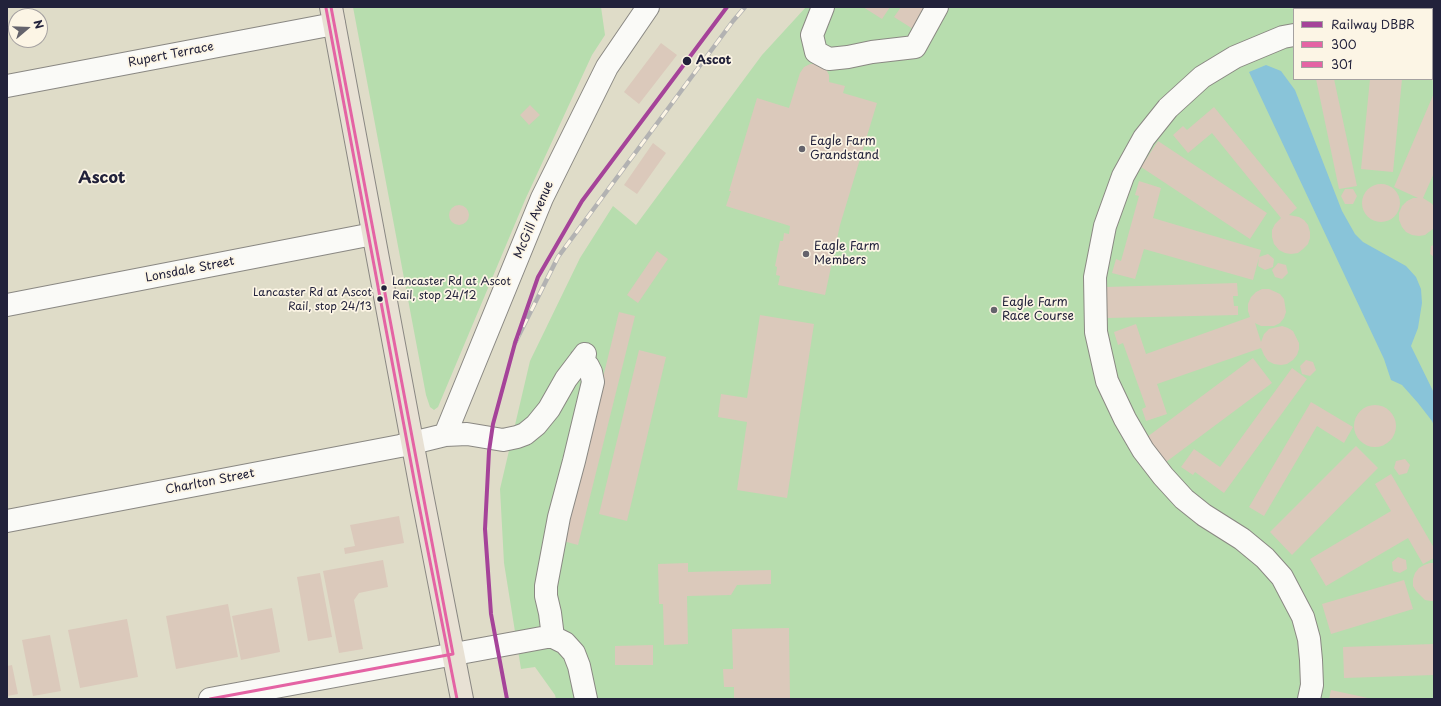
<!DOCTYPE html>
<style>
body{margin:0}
#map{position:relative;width:1441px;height:706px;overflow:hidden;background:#dfdcc8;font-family:"Playpen Sans",sans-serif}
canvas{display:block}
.frame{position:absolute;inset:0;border:8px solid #22223b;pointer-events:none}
.legend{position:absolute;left:1293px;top:8px;width:140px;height:72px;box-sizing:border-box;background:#fcf5e5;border:1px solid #a5a1a1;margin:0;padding:5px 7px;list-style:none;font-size:12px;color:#22223b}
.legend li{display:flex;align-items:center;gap:8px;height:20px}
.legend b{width:20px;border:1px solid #a5a1a1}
.north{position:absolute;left:8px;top:8px;width:40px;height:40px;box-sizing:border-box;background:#fcf5e5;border:1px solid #a5a1a1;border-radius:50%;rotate:71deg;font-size:11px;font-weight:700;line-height:16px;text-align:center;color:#22223b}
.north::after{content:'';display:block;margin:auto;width:14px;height:18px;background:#64636c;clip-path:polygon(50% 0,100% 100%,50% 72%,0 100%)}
</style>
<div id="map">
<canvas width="1441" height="706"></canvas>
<div class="frame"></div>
<ul class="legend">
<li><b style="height:5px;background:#a54399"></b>Railway DBBR</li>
<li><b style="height:5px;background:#e463a4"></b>300</li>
<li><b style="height:5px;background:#e463a4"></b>301</li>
</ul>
<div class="north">N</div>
</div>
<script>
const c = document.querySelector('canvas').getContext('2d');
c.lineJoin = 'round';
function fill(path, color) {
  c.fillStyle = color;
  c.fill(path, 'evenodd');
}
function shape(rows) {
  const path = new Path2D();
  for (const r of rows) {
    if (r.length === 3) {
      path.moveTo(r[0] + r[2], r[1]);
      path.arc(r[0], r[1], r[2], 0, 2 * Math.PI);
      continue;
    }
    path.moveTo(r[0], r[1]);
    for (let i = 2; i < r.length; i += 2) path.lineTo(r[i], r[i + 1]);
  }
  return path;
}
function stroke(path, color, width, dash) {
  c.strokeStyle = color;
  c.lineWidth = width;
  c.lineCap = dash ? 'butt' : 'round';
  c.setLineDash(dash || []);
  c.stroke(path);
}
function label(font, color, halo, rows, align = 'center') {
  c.font = font + ' "Playpen Sans",sans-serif';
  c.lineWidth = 3.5;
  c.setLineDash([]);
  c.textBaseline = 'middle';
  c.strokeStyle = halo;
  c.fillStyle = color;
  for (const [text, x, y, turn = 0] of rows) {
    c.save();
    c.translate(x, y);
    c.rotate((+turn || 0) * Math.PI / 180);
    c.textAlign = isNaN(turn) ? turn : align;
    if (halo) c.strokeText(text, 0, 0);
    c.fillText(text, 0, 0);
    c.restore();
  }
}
const green = shape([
 [353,7,601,7,605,35,592,55,525,200,438,407,434,410,430,407,426,395],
 [806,7,1434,7,1434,699,556,699,555,695,535,667,521,669,504,563,500,489,530,361,580,258,613,206,636,225,762,55],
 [1294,9,1432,9,1432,79,1294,79]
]);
const water = shape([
 [1266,65,1281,71,1295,90,1342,211,1355,234,1363,242,1406,266,1416,277,1421,289,1422,303,1418,328,1411,346,1434,393,1434,426,1432,421,1418,403,1402,385,1391,380,1384,359,1249,72]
]);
const building = shape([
 [863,7,890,7,882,19],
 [901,7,928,7,913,29,894,17],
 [661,43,677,55,639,104,624,92],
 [1432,56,1434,56,1434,81,1432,80],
 [810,64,815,64,826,69,829,75,829,82,845,86,843,93,877,103,840,225,825,295,778,285,780,276,776,275,777,267,775,266,780,241,783,241,784,233,789,234,790,226,726,206,731,191,729,191,757,98,789,108,800,73,804,67],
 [1316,79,1334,79,1357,186,1339,189],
 [1370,79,1402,79,1393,172,1361,169],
 [1434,93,1434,173,1423,198,1431,203,1434,206,1434,228,1425,235,1419,236,1412,235,1406,232,1402,227,1399,220,1399,213,1402,206,1407,201,1413,198,1418,198,1394,187],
 [530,105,540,115,529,125,520,115],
 [1214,107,1297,208,1289,215,1299,217,1304,220,1308,225,1310,232,1310,238,1308,244,1303,249,1298,253,1291,254,1285,253,1279,250,1274,244,1272,237,1272,230,1275,224,1281,218,1212,133,1188,153,1173,135,1183,126,1187,130],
 [1158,141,1267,213,1250,239,1141,167],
 [653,143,666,153,637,194,624,185],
 [1139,181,1161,188,1153,218,1261,250,1253,280,1144,249,1135,279,1112,273,1116,259,1121,261,1139,196,1135,195],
 [1381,203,19],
 [1345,189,1353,189,1357,196,1353,204,1345,204,1341,196],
 [459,215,10],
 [1434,245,1434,257,1430,254,1431,246],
 [657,251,668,259,638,303,627,295],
 [1268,254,1274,259,1273,267,1265,270,1258,266,1259,257],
 [1278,263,1286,265,1288,273,1282,279,1275,277,1272,270],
 [1237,283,1238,296,1233,296,1234,306,1238,306,1238,315,1107,318,1106,287],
 [1262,289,1269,289,1280,294,1284,299,1286,312,1284,318,1280,323,1274,326,1261,326,1255,323,1261,342,1264,334,1269,329,1282,326,1288,328,1293,331,1299,343,1299,349,1297,355,1293,360,1287,364,1281,365,1274,364,1268,361,1264,355,1261,348,1157,384,1167,414,1146,421,1142,409,1146,407,1123,343,1118,345,1114,332,1136,324,1146,354,1250,317,1248,311,1248,304,1251,297,1256,292],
 [619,312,635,316,578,545,563,541],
 [760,315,814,324,787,498,737,490,747,422,718,417,721,394,747,398],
 [639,350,666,357,627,521,599,514],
 [1253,358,1272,383,1166,462,1147,437],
 [1306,360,1313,362,1316,370,1310,376,1302,374,1300,366],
 [1292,368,1307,379,1224,493,1195,472,1193,475,1181,467,1194,449,1220,467],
 [1311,402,1353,427,1344,443,1317,426,1264,516,1249,507],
 [1375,426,21],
 [1356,446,1378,468,1292,555,1270,532],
 [1405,459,1410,465,1407,473,1399,475,1394,468,1396,461],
 [1391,474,1434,548,1434,558,1423,564,1408,538,1326,586,1310,559,1391,511,1375,484],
 [399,516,404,543,345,554,344,548,355,546,350,525],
 [1398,557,1406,560,1407,569,1400,573,1393,571,1392,562],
 [383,560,388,587,359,593,354,600,363,649,339,653,323,571],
 [688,563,688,572,771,570,771,584,737,585,731,595,687,596,688,644,664,645,663,604,659,604,658,564],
 [1430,563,1434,563,1434,601,1431,601,1425,600,1416,591,1413,586,1413,579,1415,573,1419,568,1424,565],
 [320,573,332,637,308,641,297,577],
 [1404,580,1413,609,1331,634,1322,604],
 [228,604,238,657,176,669,166,616],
 [272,608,280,652,241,660,232,616],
 [127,619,138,677,80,688,68,630],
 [789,628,790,699,734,699,734,687,724,687,723,669,733,669,732,629],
 [50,635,61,691,33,696,22,640],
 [1434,644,1434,675,1344,678,1343,647],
 [653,645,653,665,615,665,615,646],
 [12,665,18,694,7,696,7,666],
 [1331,690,1368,698,1368,699,1329,699]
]);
const minor = shape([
 [823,7,812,35,816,52,829,59,848,57,872,52,915,47,937,7],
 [1432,32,1434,32],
 [1294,35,1283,37,1235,57,1202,77,1168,108,1144,138,1123,176,1105,226,1095,277,1096,332,1107,381,1125,419,1143,450,1163,476,1184,499,1204,515,1242,539,1265,558,1282,577,1303,617,1309,639,1311,660,1312,685,1309,699],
 [7,86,334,24],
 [7,305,373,234],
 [445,435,542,198,607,67,648,7],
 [7,521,400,446,445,435,467,434,503,440,517,437,525,434,536,425,549,409,566,379,585,354],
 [553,637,550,613,546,596,546,586,559,517,574,461,593,382,591,372,588,366,581,359],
 [210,699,547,637,553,637,565,643,574,653,579,666,586,699]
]);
const major = shape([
 [331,7,421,489,462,699]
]);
const rail = shape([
 [515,343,558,257,733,21,745,7]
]);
const bus1 = shape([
 [331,7,453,654],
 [210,699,453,654]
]);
const bus2 = shape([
 [326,8,416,490,457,699]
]);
const rail1 = shape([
 [507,699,491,614,485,529,489,451,493,424,515,343,538,277,582,201,727,7]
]);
const markers = [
 [687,61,5,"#22223b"],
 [802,149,4,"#64636c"],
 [806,254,4,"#64636c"],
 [384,288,3.5,"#22223b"],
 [380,299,3.5,"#22223b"],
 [994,310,4,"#64636c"]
];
const busNames = [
 ["Lancaster Rd at Ascot",392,282],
 ["Rail, stop 24/12",392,296],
 ["Lancaster Rd at Ascot",372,293,"right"],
 ["Rail, stop 24/13",372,307,"right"]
];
const streetNames = [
 ["Rupert Terrace",171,55,-11],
 ["McGill Avenue",534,220,-67],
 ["Lonsdale Street",190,270,-11],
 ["Charlton Street",210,482,-11]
];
const stopNames = [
 ["Ascot",696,61]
];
const poiNames = [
 ["Eagle Farm",810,142],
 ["Grandstand",810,156],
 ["Eagle Farm",814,247],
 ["Members",814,261],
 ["Eagle Farm",1002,303],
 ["Race Course",1002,317]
];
const districtNames = [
 ["Ascot",102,179]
];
fill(green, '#b7ddae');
fill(water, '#89c4d9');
fill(building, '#dbc9bb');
stroke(minor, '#8a8883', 24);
stroke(major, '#8a8883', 24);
stroke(minor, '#fafaf7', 22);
stroke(major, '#e8e1d4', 22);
stroke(rail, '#b2b2b2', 4.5);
stroke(rail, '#fcf5e5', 3, [9]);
stroke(bus1, '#e463a4', 3);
stroke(bus2, '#e463a4', 3);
stroke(rail1, '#a54399', 4);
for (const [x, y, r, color] of markers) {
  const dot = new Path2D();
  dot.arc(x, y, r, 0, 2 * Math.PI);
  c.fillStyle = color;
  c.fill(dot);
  stroke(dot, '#fcf5e5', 1.5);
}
label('11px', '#22223b', '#fcf5e5', busNames, 'left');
label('12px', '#22223b', '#fcf5e5', streetNames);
label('bold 12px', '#22223b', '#fcf5e5', stopNames, 'left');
label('12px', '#22223b', '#fcf5e5', poiNames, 'left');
label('bold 16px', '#22223b', '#fcf5e5', districtNames);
</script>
